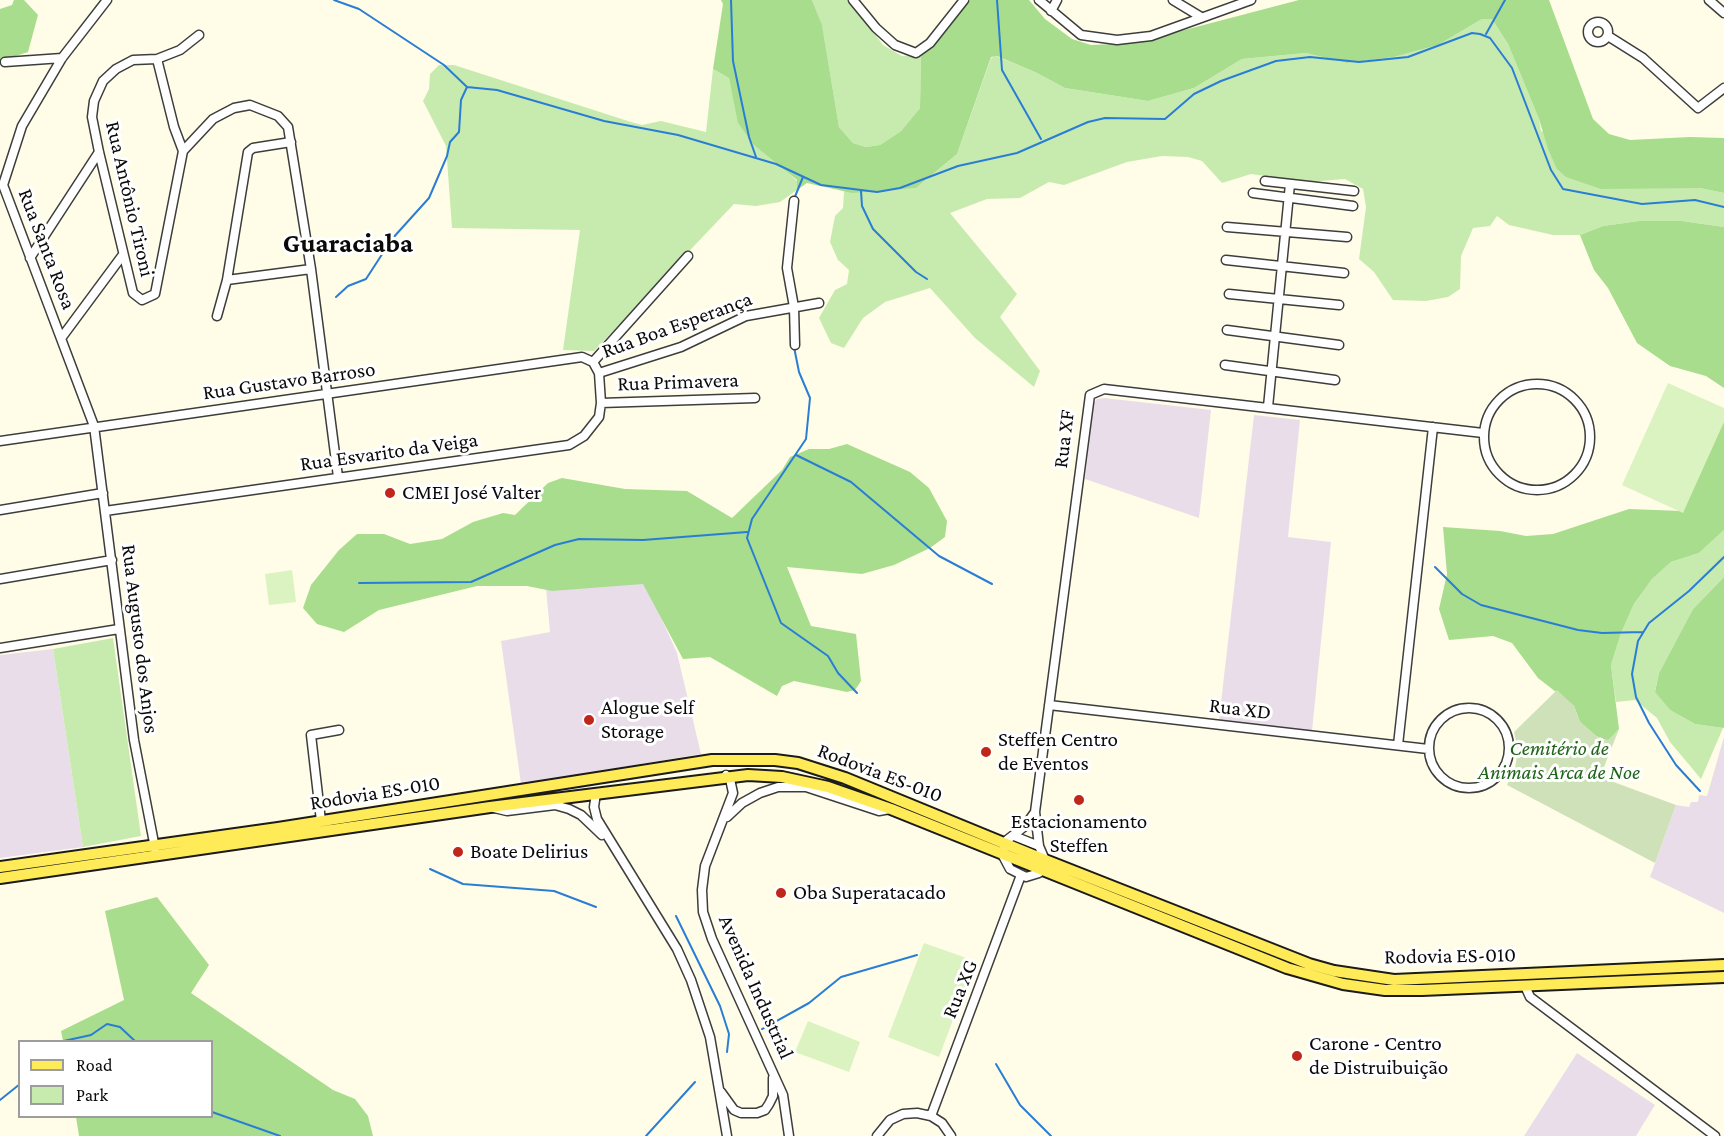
<!DOCTYPE html>
<meta charset="utf-8">
<style>
body{margin:0}
#map{position:relative;width:1724px;height:1136px;overflow:hidden;background:#fffde7;font-family:"Crimson Pro",serif}
canvas{display:block}
.legend{position:absolute;left:18px;top:1040px;width:195px;height:78px;box-sizing:border-box;background:#fff;border:2px solid #9d9d9d;margin:0;padding:8px 10px;list-style:none;font-size:18px;color:#0a0a0a}
.legend li{display:flex;align-items:center;gap:12px;height:30px}
.legend b{width:30px;border:2px solid #9d9d9d}
</style>
<div id="map">
<canvas width="1724" height="1136"></canvas>
<ul class="legend">
<li><b style="height:8px;background:#ffea57"></b>Road</li>
<li><b style="height:16px;background:#c7ebaf"></b>Park</li>
</ul>
</div>
<script>
const c = document.querySelector('canvas').getContext('2d');
c.lineJoin = 'round';
function fill(path, color) {
  c.fillStyle = color;
  c.fill(path, 'evenodd');
}
function shape(rows) {
  const path = new Path2D();
  for (const r of rows) {
    if (r.length === 3) {
      path.moveTo(r[0] + r[2], r[1]);
      path.arc(r[0], r[1], r[2], 0, 2 * Math.PI);
      continue;
    }
    path.moveTo(r[0], r[1]);
    for (let i = 2; i < r.length; i += 2) path.lineTo(r[i], r[i + 1]);
  }
  return path;
}
function stroke(path, color, width, dash) {
  c.strokeStyle = color;
  c.lineWidth = width;
  c.lineCap = dash ? 'butt' : 'round';
  c.setLineDash(dash || []);
  c.stroke(path);
}
function label(font, color, halo, rows, align = 'center') {
  c.font = font + ' "Crimson Pro",serif';
  c.lineWidth = 6;
  c.setLineDash([]);
  c.textBaseline = 'middle';
  c.strokeStyle = halo;
  c.fillStyle = color;
  for (const [text, x, y, turn = 0] of rows) {
    c.save();
    c.translate(x, y);
    c.rotate((+turn || 0) * Math.PI / 180);
    c.textAlign = isNaN(turn) ? turn : align;
    if (halo) c.strokeText(text, 0, 0);
    c.fillText(text, 0, 0);
    c.restore();
  }
}
const industrial = shape([
 [1104,398,1211,410,1199,518,1085,479,1093,404,1097,399],
 [1254,415,1300,420,1288,537,1331,542,1312,731,1219,720],
 [645,582,677,653,701,754,521,784,501,641,550,632,546,588],
 [53,649,83,847,0,858,0,655],
 [1724,737,1724,913,1650,877,1676,805,1689,807,1691,802,1698,802,1699,795,1707,796],
 [1577,1053,1655,1105,1636,1136,1524,1136]
]);
const green = shape([
 [812,0,849,0,883,45,902,56,921,55,920,108,901,131,880,145,866,147,853,143,839,127,822,26],
 [1482,19,1492,19,1508,44,1539,119,1541,131,1700,188,1724,193,1724,227,1682,221,1639,221,1603,226,1580,235,1553,235,1509,225,1497,216,1490,226,1473,228,1461,256,1460,289,1448,297,1426,301,1393,300,1374,272,1359,259,1366,207,1363,189,1345,179,1307,182,1251,174,1222,183,1202,161,1188,157,1162,156,1127,162,1064,185,1049,182,1020,198,987,199,950,213,1017,294,1000,317,1040,371,1034,387,975,338,930,288,885,302,863,318,844,348,831,343,819,318,835,290,847,284,849,270,838,260,830,242,835,216,843,208,844,191,916,188,957,154,991,58,996,56,1037,73,1065,88,1148,101,1194,88,1242,59,1306,53,1347,63,1394,57,1438,45],
 [439,65,454,65,631,122,642,125,661,121,706,132,713,69,729,78,734,99,785,170,797,181,797,190,780,202,756,206,734,204,594,351,563,350,580,230,452,228,446,146,423,101,429,89,430,74],
 [1724,530,1724,577,1693,609,1659,673,1655,691,1670,710,1695,724,1723,728,1701,779,1670,742,1657,718,1635,700,1616,702,1611,665,1621,633,1634,604,1652,579,1671,562,1699,553],
 [113,638,141,836,83,847,53,649]
]);
const forest = shape([
 [14,0,24,0,38,15,28,52,0,61,0,9,12,5],
 [721,0,812,0,822,25,839,127,853,143,866,147,880,145,901,131,920,108,921,55,970,0,1029,0,1045,19,1072,39,1091,45,1135,43,1299,0,1549,0,1593,119,1609,134,1630,140,1690,137,1724,138,1724,193,1700,188,1601,189,1566,177,1557,169,1548,149,1539,119,1508,44,1492,19,1482,19,1438,45,1394,57,1347,63,1306,53,1242,59,1194,88,1148,101,1065,88,1037,73,997,56,991,57,957,154,916,188,852,193,807,183,797,190,797,180,754,145,738,123,729,78,713,69,723,4],
 [1639,221,1682,221,1724,227,1724,388,1706,376,1670,366,1637,343,1608,288,1594,270,1580,235,1603,226],
 [1724,421,1724,530,1699,553,1671,562,1652,579,1634,604,1621,633,1611,665,1619,729,1608,741,1596,736,1580,722,1574,706,1538,678,1512,643,1493,636,1449,640,1439,609,1447,574,1443,527,1500,531,1526,536,1553,534,1629,509,1682,511],
 [847,444,910,472,929,488,947,521,945,537,930,548,894,565,862,574,787,567,811,626,856,634,861,681,855,690,847,692,794,681,782,686,777,696,710,657,683,659,643,584,552,591,527,586,477,586,379,610,344,632,317,624,303,608,311,585,339,550,357,534,384,534,410,544,442,539,473,522,503,513,515,515,548,483,562,478,625,489,687,491,732,518,782,470,790,457,809,449,829,449],
 [1724,577,1724,727,1723,728,1695,724,1670,710,1655,692,1659,673,1693,609],
 [157,897,209,965,191,993,333,1090,355,1099,368,1116,373,1136,79,1136,76,1117,212,1116,212,1042,63,1041,61,1031,124,1000,105,911]
]);
const cemetery = shape([
 [1557,690,1574,706,1580,722,1596,736,1608,740,1619,729,1600,777,1676,805,1655,863,1507,785,1515,768,1518,750,1514,732]
]);
const pitch = shape([
 [1668,383,1724,408,1724,422,1683,513,1622,485],
 [292,570,296,602,269,605,265,574],
 [924,943,975,961,939,1057,888,1037],
 [808,1021,860,1042,849,1072,795,1052]
]);
const stream = shape([
 [334,0,359,9,444,65,467,87,497,90,604,121,678,135,776,164,821,185,877,192,900,188,958,166,1017,153,1088,122,1105,118,1165,119,1194,94,1221,81,1276,61,1310,57,1359,62,1408,57,1472,33,1480,34,1490,38,1512,68,1551,170,1563,189,1642,204,1695,200,1724,207],
 [731,0,733,61,749,137,756,157],
 [997,0,1002,70,1041,139],
 [1486,34,1505,0],
 [861,191,862,206,873,229,916,272,927,279],
 [794,199,803,177],
 [336,297,348,286,366,279,392,239,429,198,447,156,450,142,459,132,461,100,467,87],
 [794,347,799,372,810,398,806,439,752,519,747,538,781,623,828,656,838,673,857,693],
 [796,455,851,482,939,556,992,584],
 [1435,567,1462,594,1481,605,1578,630,1602,633,1643,632],
 [359,583,471,582,555,545,579,539,643,540,747,532],
 [1700,791,1676,765,1649,723,1636,697,1632,674,1638,641,1649,623,1689,591,1724,557],
 [430,869,463,884,554,891,596,907],
 [676,916,720,1006,729,1034,727,1052],
 [762,1029,809,1003,841,977,917,955],
 [59,1042,91,1035,107,1024,120,1027,136,1042],
 [996,1064,1020,1105,1051,1136],
 [0,1100,20,1084],
 [212,1112,280,1136],
 [646,1136,695,1082]
]);
const minor = shape([
 [107,0,62,58,22,126,3,185,94,426,134,740,155,848],
 [853,0,876,28,895,45,916,53,930,43,964,0],
 [1039,0,1081,35,1117,40,1151,36,1251,0],
 [1173,0,1201,17],
 [1709,0,1724,13],
 [1051,11,1057,0],
 [1598,32,10],
 [199,35,180,50,157,59,133,60,116,69,103,81,94,101,92,117,99,152,133,293,142,300,155,294,183,151,213,119,234,108,250,105,278,116,288,127,311,269,338,477],
 [1608,36,1643,58,1698,108,1724,88],
 [157,59,174,127,183,151],
 [5,62,62,58],
 [1265,181,1354,191],
 [1253,193,1353,206],
 [794,201,787,268,794,307,795,345],
 [1227,227,1347,237],
 [30,258,99,152],
 [1226,260,1344,273],
 [227,280,311,269],
 [1229,294,1339,305],
 [217,316,227,280,248,152,253,148,291,142],
 [1227,330,1339,345],
 [62,337,122,256],
 [593,362,688,256],
 [1225,365,1335,380],
 [599,373,681,347,746,316,819,303],
 [1537,437,53],
 [601,403,755,398],
 [1268,407,1290,184],
 [0,441,582,357,593,362,599,373,601,403,599,417,584,436,569,445,105,511],
 [0,510,103,493],
 [0,579,112,560],
 [0,648,119,629],
 [1049,705,1428,749],
 [1469,748,40],
 [1398,745,1433,427],
 [726,775,730,779,733,793,705,866,702,890,703,912,712,939,783,1095,789,1136],
 [596,793,594,807,597,819,677,949,691,980,710,1037,727,1136],
 [494,808,507,811,555,805,569,809,581,815,602,835],
 [1035,812,1025,826,1007,840,1002,854,1010,869,1026,877,1039,873,1045,860,1039,846,1035,812,1090,395,1104,389,1483,433],
 [727,817,742,803,760,793,778,787,806,787,879,811,890,809],
 [321,821,311,735,339,730],
 [1014,836,1039,846],
 [1525,986,1530,997,1715,1136],
 [721,1092,734,1110,741,1113,757,1113,765,1110,769,1104,773,1096,773,1078],
 [931,1116,1021,875],
 [877,1136,890,1120,903,1114,917,1113,931,1116,942,1123,951,1136]
]);
const major = shape([
 [0,867,278,828,712,760,775,760,798,763,845,778,1045,860,1309,964,1334,971,1394,980,1724,965],
 [0,878,490,807,748,775,782,777,828,787,891,809,1287,968,1343,984,1385,990,1422,990,1724,977]
]);
const markers = [
 [390,493,6,"#c1261b"],
 [589,720,6,"#c1261b"],
 [986,752,6,"#c1261b"],
 [1079,800,6,"#c1261b"],
 [458,852,6,"#c1261b"],
 [781,893,6,"#c1261b"],
 [1297,1056,6,"#c1261b"]
];
const streetNames = [
 ["Rua Antônio Tironi",130,199,77],
 ["Rua Santa Rosa",47,249,69],
 ["Rua Boa Esperança",677,325,-20],
 ["Rua Gustavo Barroso",289,381,-8],
 ["Rua Primavera",678,382,-2],
 ["Rua XF",1064,439,-83],
 ["Rua Esvarito da Veiga",389,452,-8],
 ["Rua Augusto dos Anjos",140,639,83],
 ["Rua XD",1240,709,7],
 ["Rodovia ES-010",880,773,21],
 ["Rodovia ES-010",375,793,-9],
 ["Rodovia ES-010",1450,956,-1],
 ["Avenida Industrial",756,987,66],
 ["Rua XG",960,989,-68]
];
const poiNames = [
 ["CMEI José Valter",402,493],
 ["Alogue Self",601,708],
 ["Storage",601,732],
 ["Steffen Centro",998,740],
 ["de Eventos",998,764],
 ["Estacionamento",1079,822,"center"],
 ["Steffen",1079,846,"center"],
 ["Boate Delirius",470,852],
 ["Oba Superatacado",793,893],
 ["Carone - Centro",1309,1044],
 ["de Distruibuição",1309,1068]
];
const parkNames = [
 ["Cemitério de",1559,749],
 ["Animais Arca de Noe",1559,773]
];
const districtNames = [
 ["Guaraciaba",348,244]
];
fill(industrial, '#eaddea');
fill(green, '#c7ebaf');
fill(forest, '#a7dd8d');
fill(cemetery, '#cfe1b8');
fill(pitch, '#dbf2c1');
stroke(stream, '#2a7dd5', 2);
stroke(minor, '#3d3d3d', 11);
stroke(major, '#1b1b1b', 14);
stroke(minor, '#fff', 8);
stroke(major, '#ffea57', 10);
for (const [x, y, r, color] of markers) {
  const dot = new Path2D();
  dot.arc(x, y, r, 0, 2 * Math.PI);
  c.fillStyle = color;
  c.fill(dot);
  stroke(dot, '#fff', 2);
}
label('21px', '#0a0a0a', '#fff', streetNames);
label('21px', '#0a0a0a', '#fff', poiNames, 'left');
label('italic 21px', '#1e6418', '#fff', parkNames);
label('bold 27px', '#0a0a0a', '#fff', districtNames);
</script>
